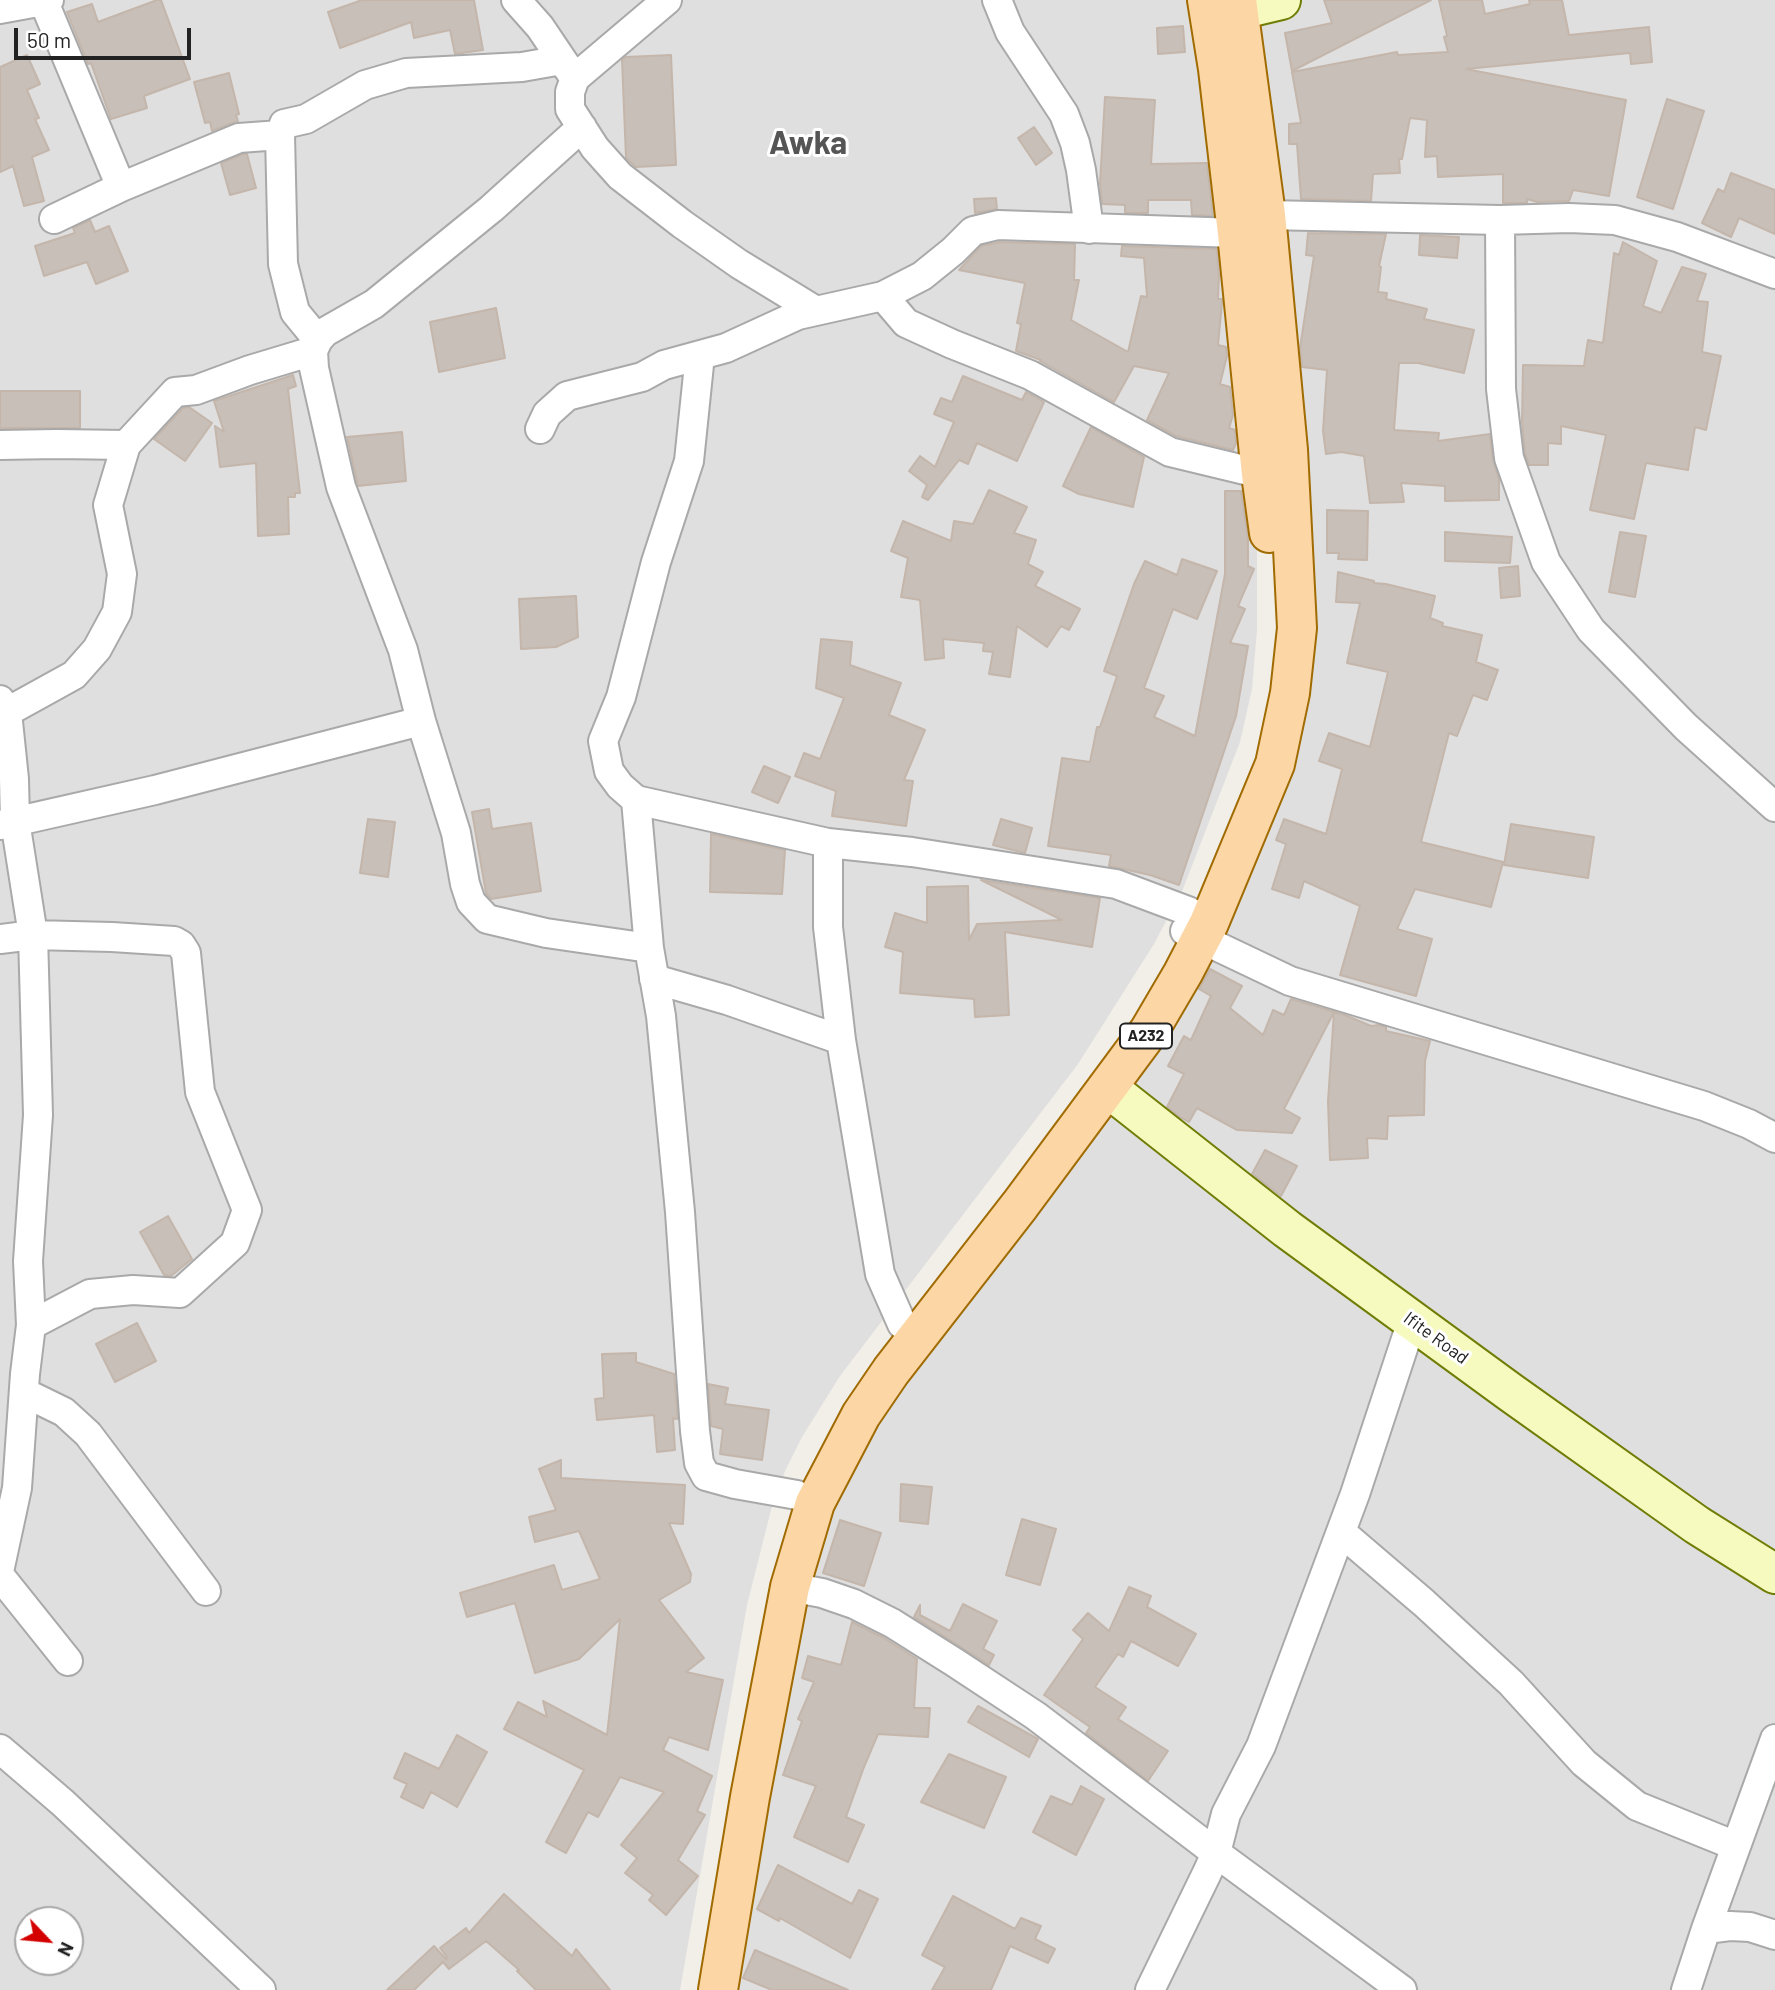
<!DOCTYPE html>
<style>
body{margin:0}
#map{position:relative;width:1775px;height:1990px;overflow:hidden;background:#f2efe9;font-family:Barlow,sans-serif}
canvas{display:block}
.north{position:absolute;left:14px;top:1906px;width:70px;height:70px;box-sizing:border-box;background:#fff;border:2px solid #a7a7a7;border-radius:50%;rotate:116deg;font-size:19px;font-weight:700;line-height:28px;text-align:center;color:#222}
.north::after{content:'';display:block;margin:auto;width:24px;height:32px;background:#d40000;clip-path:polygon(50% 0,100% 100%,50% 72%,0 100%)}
.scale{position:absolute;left:14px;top:28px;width:177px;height:32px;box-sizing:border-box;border:4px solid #222;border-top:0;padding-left:9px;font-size:21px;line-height:24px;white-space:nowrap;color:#222;-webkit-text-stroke:5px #fff;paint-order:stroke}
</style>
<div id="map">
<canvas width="1775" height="1990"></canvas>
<div class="north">N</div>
<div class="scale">50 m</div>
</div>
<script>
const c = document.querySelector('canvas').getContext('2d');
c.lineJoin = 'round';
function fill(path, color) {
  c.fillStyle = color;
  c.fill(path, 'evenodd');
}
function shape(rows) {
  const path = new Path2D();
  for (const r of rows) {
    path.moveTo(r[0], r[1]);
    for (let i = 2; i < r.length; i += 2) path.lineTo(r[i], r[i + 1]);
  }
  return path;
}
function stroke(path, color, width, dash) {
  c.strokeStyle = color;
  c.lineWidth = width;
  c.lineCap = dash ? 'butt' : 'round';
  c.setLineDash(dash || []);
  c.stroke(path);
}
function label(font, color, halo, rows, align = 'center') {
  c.font = font + ' Barlow,sans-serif';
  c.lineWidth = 6;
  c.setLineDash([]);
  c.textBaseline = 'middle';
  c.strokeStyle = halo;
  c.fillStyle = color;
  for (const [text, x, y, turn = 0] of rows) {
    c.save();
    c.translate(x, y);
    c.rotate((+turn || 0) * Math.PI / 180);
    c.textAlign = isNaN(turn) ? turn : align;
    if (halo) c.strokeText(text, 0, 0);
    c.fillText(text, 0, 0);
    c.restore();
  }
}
const residential = shape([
 [0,0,1193,0,1244,417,1257,553,1257,630,1252,689,1240,742,1183,889,1154,944,1078,1064,840,1376,802,1437,785,1471,771,1510,747,1605,680,1990,0,1990],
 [28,1920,70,1920,70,1962,28,1962],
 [1248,0,1775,0,1775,1990,732,1990,814,1561,849,1465,1233,909,1273,821,1297,752]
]);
const building = shape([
 [157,0,161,0,190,79,144,96,147,108,111,119,91,63,88,64,67,12,92,4,98,22,157,0],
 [362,0,474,0,483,50,455,54,450,30,414,38,411,22,340,48,328,12,362,0],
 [1324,0,1431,0,1292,71,1285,33,1332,23,1324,0],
 [1439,0,1482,0,1485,14,1530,4,1529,0,1562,0,1569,35,1649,27,1652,62,1631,64,1630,53,1466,69,1626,100,1609,196,1573,190,1569,201,1537,202,1527,199,1527,203,1503,203,1503,174,1438,177,1437,156,1425,157,1427,120,1410,118,1402,159,1399,159,1400,173,1373,174,1371,201,1301,199,1297,144,1289,144,1289,124,1301,123,1292,72,1397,52,1398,55,1448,52,1444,37,1447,36,1439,0],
 [1183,26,1185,52,1158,54,1157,28,1183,26],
 [27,55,40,84,27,90,39,118,35,119,49,150,32,157,44,201,24,206,13,166,0,172,0,67,27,55],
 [671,55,676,165,636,167,626,158,622,60,626,57,671,55],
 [229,73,239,114,236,115,238,121,212,131,210,122,205,123,194,82,229,73],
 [1105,97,1155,100,1151,164,1207,163,1213,216,1192,215,1191,200,1148,200,1148,213,1125,213,1125,205,1102,204,1100,183,1105,97],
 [1667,99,1704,111,1673,209,1637,197,1667,99],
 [1034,127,1052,153,1036,165,1018,138,1034,127],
 [243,154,247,154,256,188,230,195,221,163,243,154],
 [1731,173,1775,190,1775,234,1739,218,1731,237,1702,223,1718,189,1724,192,1731,173],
 [996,198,997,209,975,213,974,199,996,198],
 [90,220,95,232,109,226,128,271,96,284,87,262,44,276,35,246,75,233,73,228,90,220],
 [1308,233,1386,234,1379,266,1381,267,1378,292,1387,293,1386,299,1427,309,1424,319,1474,330,1464,373,1418,363,1399,363,1394,430,1439,433,1438,441,1490,434,1493,460,1499,479,1499,500,1445,501,1445,486,1401,483,1404,502,1370,503,1364,456,1341,452,1326,454,1323,431,1327,370,1302,367,1300,348,1314,256,1306,255,1308,233],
 [1420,235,1459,237,1457,258,1419,255,1420,235],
 [1000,242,1075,244,1074,280,1079,280,1071,320,1128,352,1141,296,1147,297,1144,258,1121,256,1122,246,1217,249,1219,275,1218,299,1222,299,1222,303,1218,345,1226,347,1227,356,1220,384,1230,387,1233,415,1229,428,1235,430,1236,443,1233,450,1176,436,1147,420,1169,373,1134,366,1114,402,1040,361,1041,360,1016,351,1021,324,1017,323,1025,283,959,270,981,246,1000,242],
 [1623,242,1657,261,1643,306,1661,313,1682,267,1706,274,1697,301,1708,302,1702,352,1721,356,1706,430,1695,427,1688,470,1646,463,1634,519,1590,510,1606,435,1561,426,1561,444,1548,443,1548,465,1529,465,1525,454,1522,422,1523,365,1584,366,1588,340,1603,343,1614,253,1619,255,1623,242],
 [496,308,505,358,439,372,430,322,496,308],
 [293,375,296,386,288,389,300,493,295,493,295,497,288,497,289,534,258,536,256,463,220,467,215,426,224,432,214,401,293,375],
 [963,376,1022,400,1026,392,1044,402,1017,461,977,443,968,464,959,460,928,500,922,497,927,485,909,471,920,456,935,467,954,422,934,414,941,398,952,402,963,376],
 [0,391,80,391,80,428,0,428,0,391],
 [189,407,212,423,185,461,154,439,183,408,189,407],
 [1091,427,1144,457,1133,507,1079,494,1063,486,1091,427],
 [402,432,406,481,358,486,347,437,402,432],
 [989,490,1027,507,1014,533,1036,540,1028,564,1043,572,1035,586,1080,609,1069,630,1061,626,1047,647,1017,626,1010,677,989,674,993,652,983,651,984,643,943,639,944,658,925,660,920,600,901,597,908,558,891,551,903,521,951,541,954,521,973,524,989,490],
 [1225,491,1241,491,1248,538,1248,566,1254,569,1238,606,1245,609,1230,643,1248,646,1236,716,1179,885,1150,875,1109,866,1111,855,1048,846,1062,758,1090,762,1097,727,1100,727,1117,676,1104,671,1134,584,1145,561,1177,575,1182,559,1217,571,1197,619,1173,609,1144,688,1164,696,1154,717,1195,736,1225,574,1225,491],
 [1327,510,1368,511,1367,560,1338,559,1339,553,1327,553,1327,510],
 [1445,532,1512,537,1510,563,1445,561,1445,532],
 [1620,532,1646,536,1635,597,1609,592,1620,532],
 [1518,566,1520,596,1501,598,1499,568,1518,566],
 [1338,572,1374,581,1374,583,1386,584,1435,596,1430,618,1443,623,1442,626,1482,635,1476,662,1498,670,1487,700,1473,695,1457,736,1449,733,1421,842,1503,862,1491,907,1415,889,1397,929,1432,939,1416,996,1340,975,1360,906,1304,881,1299,898,1272,889,1286,844,1276,840,1284,819,1326,834,1342,769,1319,761,1329,733,1370,747,1388,672,1347,663,1360,603,1336,602,1338,572],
 [576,596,578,637,556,647,521,649,519,599,576,596],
 [821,639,852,642,850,665,901,683,889,715,925,730,904,780,913,781,906,826,832,816,836,791,795,776,804,753,820,759,844,698,816,688,821,639],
 [764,766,790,777,778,803,752,792,764,766],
 [489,809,492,829,531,823,541,891,491,899,486,893,472,812,489,809],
 [368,819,395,822,388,877,360,873,368,819],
 [1001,819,1032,828,1025,853,993,845,1001,819],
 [1511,824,1594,837,1588,878,1504,865,1511,824],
 [711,834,785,850,782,894,710,892,711,834],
 [981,880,1100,898,1092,947,1005,932,1009,1015,975,1017,974,999,900,993,903,952,885,947,895,913,927,923,927,887,968,886,969,940,977,924,1062,920,981,880],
 [1210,969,1242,986,1230,1008,1263,1035,1273,1010,1284,1015,1291,999,1345,1015,1371,1026,1379,1025,1386,1027,1386,1031,1430,1041,1425,1061,1424,1115,1388,1116,1387,1139,1367,1138,1368,1158,1330,1160,1328,1101,1334,1012,1284,1109,1300,1118,1292,1133,1237,1130,1197,1108,1189,1122,1180,1117,1167,1107,1184,1074,1168,1066,1184,1036,1191,1040,1211,996,1199,989,1210,969],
 [1265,1150,1297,1166,1281,1196,1252,1174,1265,1150],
 [168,1216,192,1259,171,1276,164,1275,140,1232,168,1216],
 [137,1323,156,1361,115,1382,96,1344,137,1323],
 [636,1353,636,1362,674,1374,678,1419,673,1418,675,1450,657,1452,654,1415,597,1420,595,1399,604,1398,602,1354,636,1353],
 [708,1384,728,1388,725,1404,769,1410,762,1460,720,1454,723,1429,711,1426,708,1384],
 [561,1460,561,1478,685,1485,683,1524,669,1523,691,1574,690,1582,659,1600,704,1658,686,1672,723,1680,708,1750,669,1737,663,1750,712,1776,697,1811,705,1815,678,1860,698,1876,666,1915,649,1900,653,1895,625,1873,637,1858,621,1845,664,1792,620,1777,598,1817,588,1812,566,1853,546,1842,584,1770,504,1729,518,1702,547,1717,543,1701,607,1735,620,1619,579,1659,535,1673,515,1603,467,1617,460,1593,554,1565,562,1590,600,1579,579,1531,535,1542,529,1517,556,1510,539,1469,561,1460],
 [901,1484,932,1487,928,1524,900,1521,901,1484],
 [1022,1519,1056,1529,1040,1585,1006,1575,1022,1519],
 [840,1520,881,1533,864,1586,823,1573,840,1520],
 [1129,1587,1151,1596,1147,1607,1196,1634,1178,1666,1131,1641,1123,1657,1118,1654,1095,1687,1126,1707,1118,1719,1168,1751,1148,1781,1086,1733,1090,1727,1044,1695,1083,1639,1073,1630,1088,1613,1109,1631,1129,1587],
 [963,1604,997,1621,983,1649,994,1655,989,1665,914,1617,920,1605,920,1615,950,1631,963,1604],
 [852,1622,884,1638,917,1659,914,1708,930,1708,928,1737,878,1734,864,1767,846,1817,864,1825,848,1862,794,1837,816,1786,783,1775,802,1721,798,1719,814,1682,802,1678,808,1656,841,1665,852,1622],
 [978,1706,1038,1739,1029,1757,968,1722,978,1706],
 [457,1735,487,1752,457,1807,431,1792,423,1808,401,1797,407,1784,394,1778,405,1753,439,1769,457,1735],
 [949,1754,1006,1777,984,1828,921,1802,949,1754],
 [1081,1786,1104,1799,1076,1855,1033,1832,1051,1796,1072,1805,1081,1786],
 [778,1865,852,1904,859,1890,878,1899,850,1958,780,1918,779,1921,757,1909,778,1865],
 [504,1894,572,1956,576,1949,610,1990,536,1990,517,1971,519,1970,486,1941,449,1969,443,1962,414,1990,387,1990,434,1946,446,1959,447,1957,440,1948,466,1928,469,1933,504,1894],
 [953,1896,1015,1929,1021,1918,1041,1926,1035,1939,1055,1949,1048,1963,1010,1946,991,1990,932,1990,945,1967,922,1955,953,1896],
 [755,1950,848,1990,772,1990,743,1978,755,1950]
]);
const street = shape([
 [516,0,540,27,571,73],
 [667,0,575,78,570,92,570,109,595,148,620,176,682,224,739,264,816,311],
 [997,0,1010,32,1064,114,1075,143,1081,170,1089,229],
 [44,2,121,187],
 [0,9,49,0],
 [582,127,491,209,374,304,325,332,318,340,313,351,314,368,341,487,403,650,421,721,456,833,465,884,471,902,487,919,546,933,649,948],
 [1266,215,1500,220,1569,218,1615,220,1677,237,1775,274],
 [54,219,121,187,239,138,280,135],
 [1500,220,1501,389,1509,458,1546,562,1591,630,1686,727,1775,807],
 [883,296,906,323,952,344,1030,375,1170,452,1261,474],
 [318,340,295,312,283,264,280,135,284,124,306,119,365,85,406,73,522,67,562,60],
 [700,355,689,461,656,562,621,697,603,741,609,771,620,786,636,800,828,843,912,852,1116,884,1188,911,1209,923],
 [540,429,547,414,567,396,642,377,664,365,726,348,798,315,883,296,922,276,953,251,973,231,998,225,1237,233],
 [0,445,57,444,126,445],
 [0,700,7,712,14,779,15,821,33,935,38,1115,28,1261,31,1325,25,1374,17,1488,0,1567],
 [7,712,74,675,97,649,117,612,122,574,108,505,126,445,175,392,196,390,250,370,313,351],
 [636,800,649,948,661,1016,680,1212,695,1431,699,1463,706,1476,735,1484,797,1495],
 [0,825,155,790,421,721],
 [828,843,828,927,841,1040],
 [1185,931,1290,981,1704,1106,1749,1124,1775,1138],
 [0,939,33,935,112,937,174,941,181,945,186,953,200,1092,247,1210,235,1243,180,1293,133,1290,90,1294,31,1325],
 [654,979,727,1000,841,1040,880,1274,902,1324],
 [25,1393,64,1412,88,1434,206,1591],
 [1341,1532,1424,1603,1511,1683,1584,1763,1637,1806,1736,1846],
 [0,1576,68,1661],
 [790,1587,822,1593,854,1604,892,1623,954,1662,1036,1716,1216,1853,1402,1990],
 [0,1749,63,1803,261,1990],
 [1706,1929,1730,1926,1750,1927,1775,1935],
 [1150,1990,1207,1873,1216,1853,1226,1814,1261,1746,1355,1494,1412,1321],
 [1686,1990,1706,1929,1775,1739]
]);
const secondary = shape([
 [1210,14,1239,10,1281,0],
 [1108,1088,1287,1229,1510,1392,1697,1525,1775,1574]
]);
const primary = shape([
 [1207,0,1218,69,1237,233,1261,474,1269,533],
 [718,1990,750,1797,790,1587,815,1503,861,1415,891,1371,1020,1205,1149,1031,1183,973,1209,923,1275,764,1290,693,1297,628,1288,450,1266,215,1237,0]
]);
const shields = [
 [1146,1036,52]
];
const shieldNames = [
 ["A232",1146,1036]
];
const streetNames = [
 ["Ifite Road",1436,1338,36]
];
const townNames = [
 ["Awka",808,143]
];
fill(residential, '#e0dfdf');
fill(building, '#c7bfb8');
stroke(building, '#c4b6ab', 2);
stroke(street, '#a9a9a9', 32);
stroke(secondary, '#707d05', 42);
stroke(primary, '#a06b00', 42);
stroke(street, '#fff', 28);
stroke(secondary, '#f7fabf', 38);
stroke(primary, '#fcd6a4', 38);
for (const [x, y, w] of shields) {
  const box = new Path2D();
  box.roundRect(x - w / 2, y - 12.5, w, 25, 5);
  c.fillStyle = '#fff';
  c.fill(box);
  stroke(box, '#222', 2);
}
label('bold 16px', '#222', null, shieldNames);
label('18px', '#222', '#fff', streetNames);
label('bold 32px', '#555', '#fff', townNames);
</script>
